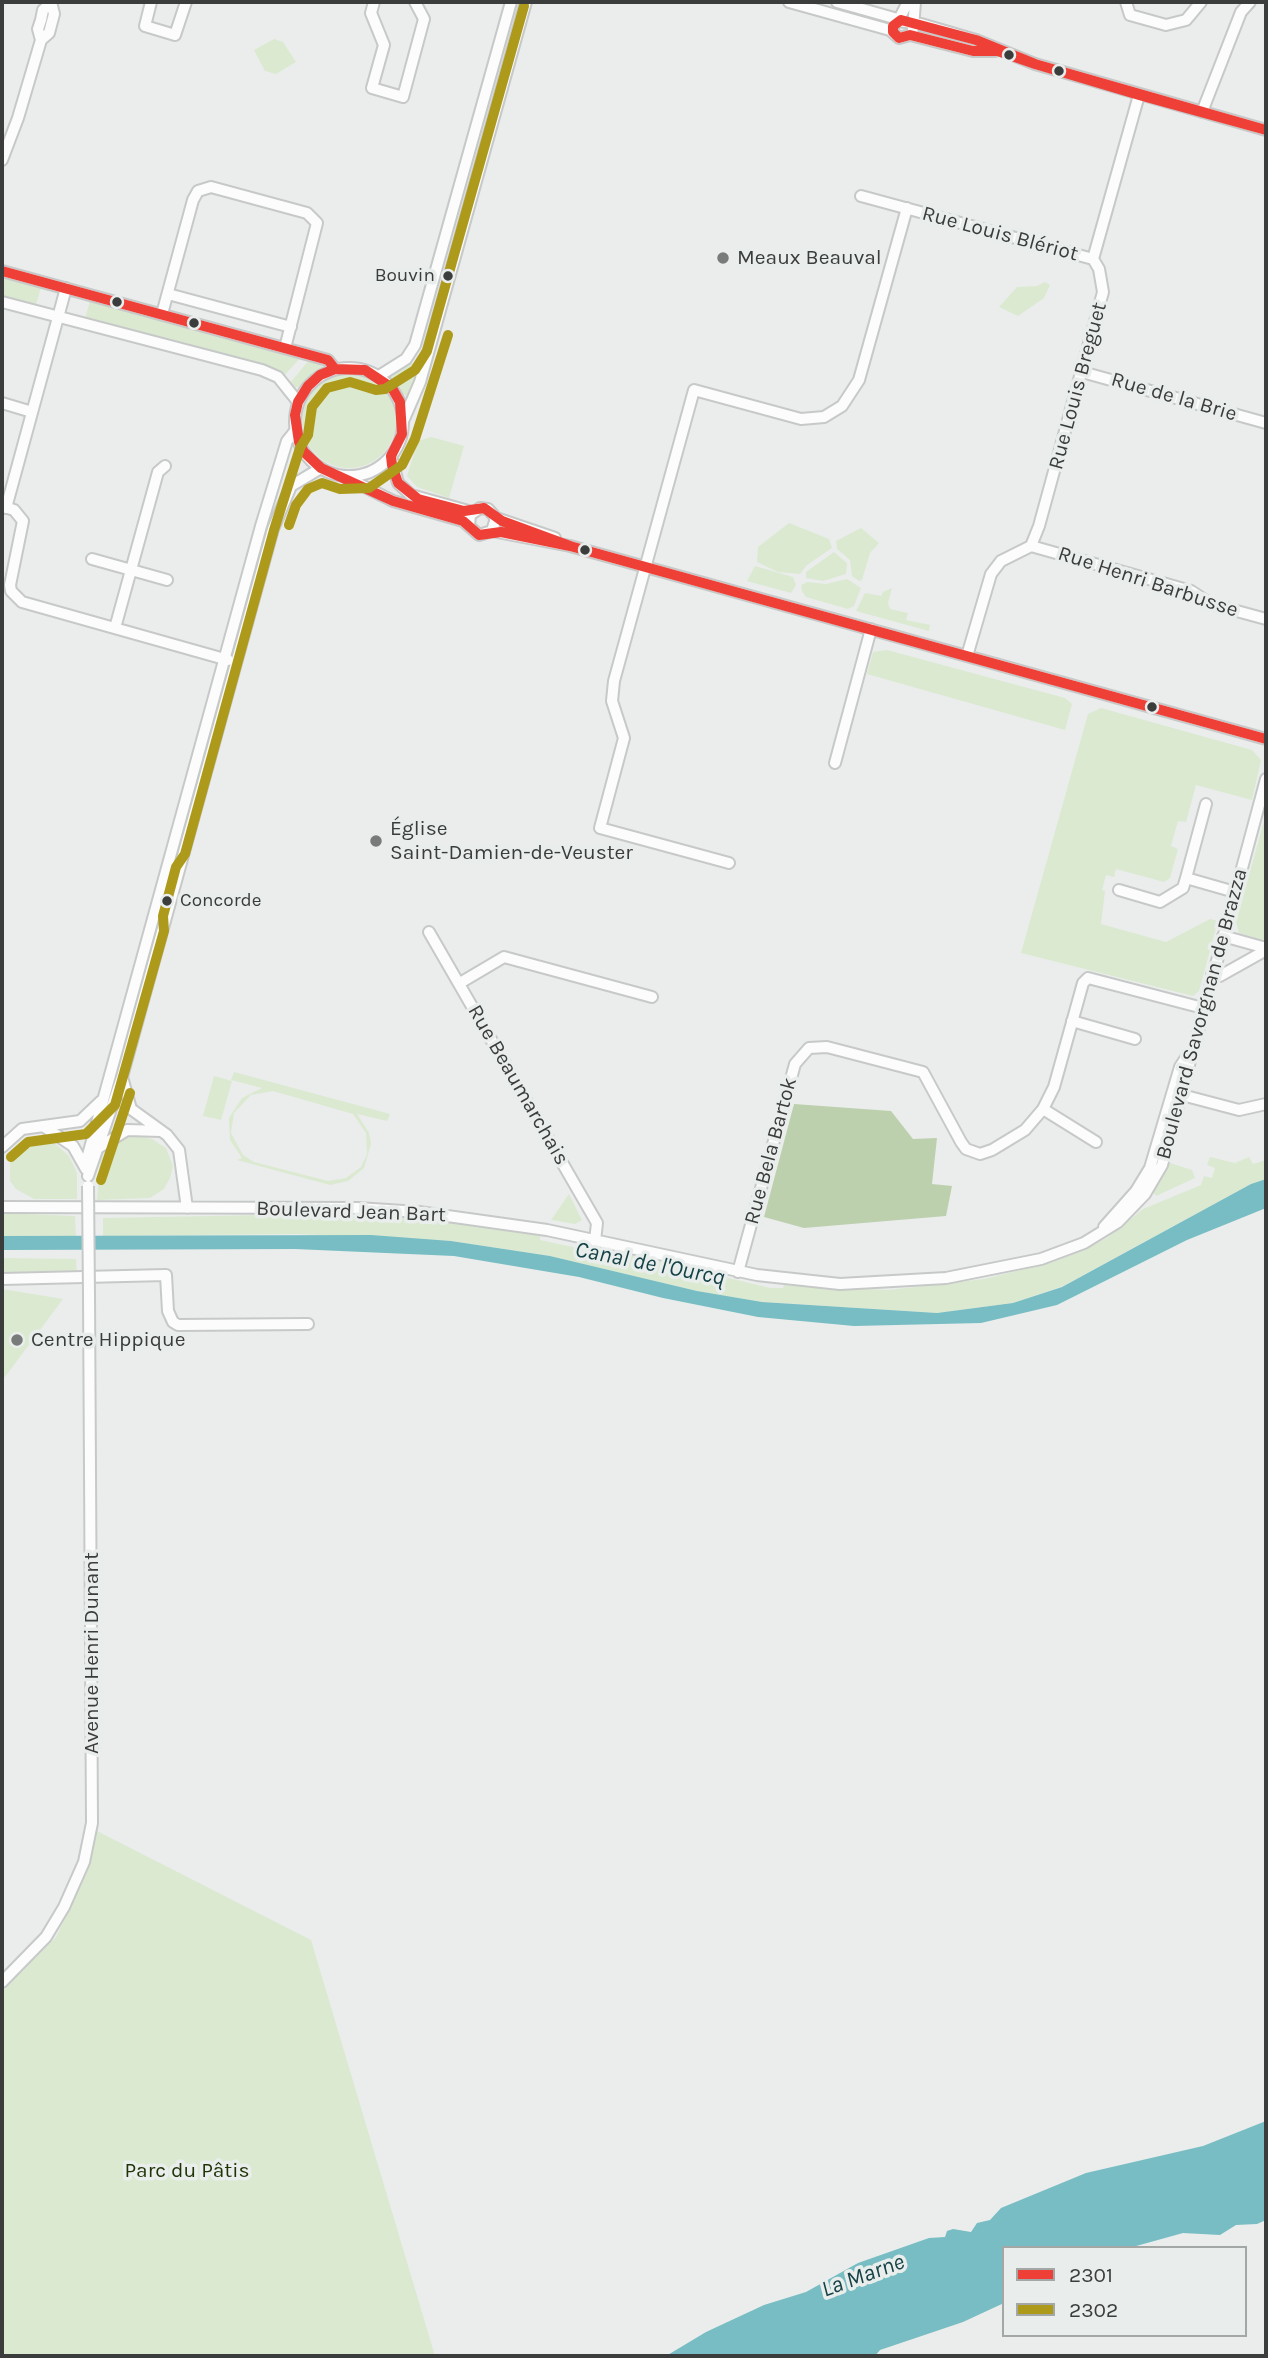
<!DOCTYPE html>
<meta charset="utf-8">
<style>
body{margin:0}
#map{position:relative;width:1268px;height:2358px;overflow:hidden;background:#eaedec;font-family:Karla,sans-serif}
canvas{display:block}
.frame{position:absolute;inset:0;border:4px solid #3b3d3c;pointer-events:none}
.legend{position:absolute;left:1002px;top:2246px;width:245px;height:91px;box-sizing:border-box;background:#e9eeec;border:2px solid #a3a7a6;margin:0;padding:9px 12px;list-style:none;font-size:21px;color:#3b3d3c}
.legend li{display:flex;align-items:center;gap:14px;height:35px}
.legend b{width:35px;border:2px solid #a3a7a6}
</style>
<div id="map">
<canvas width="1268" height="2358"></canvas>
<div class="frame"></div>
<ul class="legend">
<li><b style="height:9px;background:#ef4038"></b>2301</li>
<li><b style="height:9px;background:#ae9a1a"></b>2302</li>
</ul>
</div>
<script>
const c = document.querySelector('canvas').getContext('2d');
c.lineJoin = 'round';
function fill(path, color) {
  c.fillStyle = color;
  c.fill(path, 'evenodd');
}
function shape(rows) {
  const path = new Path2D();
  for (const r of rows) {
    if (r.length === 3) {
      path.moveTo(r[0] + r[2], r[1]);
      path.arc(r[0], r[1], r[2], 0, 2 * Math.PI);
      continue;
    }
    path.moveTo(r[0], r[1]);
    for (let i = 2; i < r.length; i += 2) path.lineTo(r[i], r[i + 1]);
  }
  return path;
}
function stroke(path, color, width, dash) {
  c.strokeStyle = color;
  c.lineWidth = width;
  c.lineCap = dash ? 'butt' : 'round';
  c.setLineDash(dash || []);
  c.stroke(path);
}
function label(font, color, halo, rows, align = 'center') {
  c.font = font + ' Karla,sans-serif';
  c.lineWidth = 7;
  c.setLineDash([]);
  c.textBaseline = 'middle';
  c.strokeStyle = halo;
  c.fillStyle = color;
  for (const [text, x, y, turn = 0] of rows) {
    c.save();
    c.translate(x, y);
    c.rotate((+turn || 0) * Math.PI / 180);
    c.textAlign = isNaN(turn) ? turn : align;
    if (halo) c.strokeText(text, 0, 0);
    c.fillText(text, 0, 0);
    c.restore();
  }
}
const green = shape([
 [274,39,283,42,296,62,276,74,265,71,254,50],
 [2,277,41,287,36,305,2,296],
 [1045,282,1050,285,1044,298,1018,316,999,307,1017,287,1037,286],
 [90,301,301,357,284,376,268,367,85,319],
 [310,359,321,363,322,367,301,386,294,388,290,383],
 [409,362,419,365,407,398,389,377],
 [349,421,47],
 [431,437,464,446,449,498,417,487,407,476,418,441],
 [789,523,829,539,832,548,807,565,800,574,778,572,757,562,758,547],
 [861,528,879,543,870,553,862,580,859,581,852,576,850,560,837,549,836,541],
 [834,552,847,563,846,574,823,581,806,578,806,572],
 [755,566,793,577,796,585,793,590,791,593,747,581],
 [847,579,861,588,854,606,848,609,806,597,802,591,801,585,807,582,826,584],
 [892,588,888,603,890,609,908,613,906,620,930,625,929,631,856,611,865,593,881,596,883,592],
 [887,650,1065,698,1072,704,1065,730,867,674,873,652],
 [1101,708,1252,750,1261,760,1252,800,1196,785,1186,822,1178,821,1171,846,1178,849,1170,878,1164,882,1116,869,1114,877,1106,875,1102,890,1105,891,1101,924,1166,942,1210,919,1218,921,1199,991,1193,996,1021,953,1088,714],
 [1266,814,1266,941,1239,933,1236,922],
 [234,1072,390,1114,387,1121,357,1114,369,1133,371,1144,364,1168,348,1181,330,1185,237,1160,242,1158,230,1140,229,1118,242,1098,262,1088,231,1080],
 [273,1091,353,1114,366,1133,367,1154,361,1167,346,1178,328,1181,254,1162,243,1155,231,1133,234,1113,251,1095],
 [214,1076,232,1081,221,1120,203,1116],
 [127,1133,152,1139,166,1148,173,1166,170,1178,164,1189,150,1198,97,1200,100,1161,108,1144],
 [37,1138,51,1140,69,1156,77,1173,77,1199,34,1199,16,1189,10,1181,10,1157,19,1145],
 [1210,1157,1235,1163,1249,1157,1253,1164,1266,1160,1266,1179,1251,1184,1063,1286,1013,1303,937,1313,762,1302,697,1291,550,1256,451,1241,297,1234,103,1236,103,1218,317,1214,411,1217,507,1229,540,1236,540,1240,620,1257,621,1252,770,1288,783,1288,784,1285,888,1290,984,1279,1053,1262,1084,1250,1107,1238,1143,1209,1201,1185,1204,1176,1212,1178,1215,1168,1207,1165],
 [1170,1163,1192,1170,1195,1178,1156,1196,1153,1192],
 [569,1194,582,1220,575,1224,551,1220],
 [2,1213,75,1216,76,1236,2,1236],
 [2,1258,76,1259,77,1276,2,1276],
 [2,1289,63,1299,2,1381],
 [97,1831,311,1940,435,2356,2,2356,2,1992,56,1937,88,1870]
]);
const forest = shape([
 [794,1104,891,1111,913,1139,937,1138,932,1184,952,1186,946,1216,804,1228,764,1217]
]);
const water = shape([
 [1266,1179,1266,1208,1187,1240,1057,1305,981,1323,854,1326,758,1317,663,1298,579,1277,454,1256,295,1249,2,1250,2,1236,371,1235,451,1241,550,1256,697,1291,762,1302,937,1313,1013,1303,1062,1287,1251,1184],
 [1266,2121,1266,2220,1257,2224,1236,2225,1220,2235,1183,2233,1129,2248,1004,2248,1004,2303,963,2322,880,2350,875,2356,666,2356,706,2332,764,2305,806,2292,858,2263,929,2238,945,2237,947,2231,953,2229,971,2232,977,2223,990,2220,1001,2208,1086,2173,1203,2146]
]);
const minor = shape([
 [151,2,145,26,175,35,186,2],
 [374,2,371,13,384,45,372,88,403,97,424,19,415,2],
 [789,2,890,30,899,38,910,35,973,51,995,51],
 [837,2,894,18,896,22],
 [1126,2,1130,15,1166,25,1186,20,1201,2],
 [898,21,908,2],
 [913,29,915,2],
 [893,32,893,26,898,21,921,24,976,40,1035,64,1266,130],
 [41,40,38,29,41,20,43,10,51,3],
 [1202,112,1241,12,1250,2],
 [2,160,18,118,41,40,49,33,54,14,51,2],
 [861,196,1093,259],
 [2,271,328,360,335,369],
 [168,294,291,327],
 [2,302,262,370,278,377,298,402],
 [162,314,193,200,198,191,211,187,307,213,317,223,285,348],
 [349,422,54],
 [1082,372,1266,423],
 [379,376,406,359,415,345,511,2],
 [2,403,32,412],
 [404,419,420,382,526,2],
 [391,456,398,483,411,495,472,512],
 [345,477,393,501,463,521,479,535,492,531,496,518,488,509,480,508,470,515,469,526],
 [2,506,14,510,23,521,10,585,11,591,22,602,228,660],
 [6,508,66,288],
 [496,518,555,538],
 [492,531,570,546,1266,739],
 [1031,546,1191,591,1211,604,1266,619],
 [92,559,167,580],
 [115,628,158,472,165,466],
 [967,656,991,574,1001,561,1031,546,1039,526,1103,292,1099,269,1093,259,1139,95],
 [835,763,871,629],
 [729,863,600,828,624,738,612,701,614,681,694,390,801,419,824,417,842,406,859,380,907,208],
 [1186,878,1206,804],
 [1119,890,1160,902,1183,888,1186,878,1235,892],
 [429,932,597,1223,595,1241],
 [1223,936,1266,948],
 [1212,974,1220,976,1261,953,1263,947],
 [460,983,504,957,652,997],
 [1072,1021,1135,1039],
 [122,1077,131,1109,167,1135,179,1150,187,1208],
 [1182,1095,1239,1110,1266,1104],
 [1043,1109,1096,1142],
 [43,1126,73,1146,86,1169],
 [2,1147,22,1129,80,1121,101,1101],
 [98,1148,127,1130,161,1131],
 [85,1166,261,526,287,441,295,431],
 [88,1176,122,1077,273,529,291,486,321,468],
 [2,1207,357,1208,419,1212,547,1230,757,1275,840,1284,946,1278,1041,1259,1084,1243,1118,1222,1145,1194,1162,1165,1266,779],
 [1104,1227,1136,1191,1150,1168,1180,1067,1189,1053],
 [738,1272,795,1064,809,1048,827,1047,923,1072,961,1142,966,1149,980,1154,992,1150,1025,1130,1043,1109,1054,1087,1083,983,1088,978,1203,1008],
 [2,1279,166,1275,168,1311,173,1322,178,1325,308,1324],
 [2,1982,46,1937,64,1907,84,1862,92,1823,89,1295]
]);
const minorBridge = shape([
 [88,1186,89,1295]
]);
const bus1 = shape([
 [901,20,976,40,1035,64,998,51,973,51,910,35,899,38,893,32,893,26,901,20],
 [1035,64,1266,130,1139,95,1035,64],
 [2,271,328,360,335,369],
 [335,369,365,370,392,388,400,402,402,434,391,456,392,465,398,483,418,499,464,511,484,508,502,521,570,546,501,532,479,535,463,521,393,501,321,468,304,452,299,442,295,415,298,402,308,386,320,375,335,369],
 [570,546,1266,739,886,634,570,546]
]);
const bus2 = shape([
 [289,525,296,505,308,489,322,483,340,489,369,488,402,465,415,439,448,335],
 [11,1157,28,1142,86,1134,115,1105,164,931,163,916,176,867,185,854,274,530,300,448,308,435,312,407,327,388,350,382,376,390,385,389,415,370,427,351,524,6],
 [101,1180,130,1093]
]);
const markers = [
 [1009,55,6,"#3b3d3c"],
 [1059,71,6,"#3b3d3c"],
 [723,258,7,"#787b7a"],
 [448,276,6,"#3b3d3c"],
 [117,302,6,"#3b3d3c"],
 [194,323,6,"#3b3d3c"],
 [585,550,6,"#3b3d3c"],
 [1152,707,6,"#3b3d3c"],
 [376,841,7,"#787b7a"],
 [167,901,6,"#3b3d3c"],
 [17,1340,7,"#787b7a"]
];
const busNames = [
 ["Bouvin",435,276],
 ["Concorde",180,901,"left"]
];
const streetNames = [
 ["Rue Louis Blériot",1000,234,15],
 ["Rue Louis Breguet",1078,386,-75],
 ["Rue de la Brie",1174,397,16],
 ["Rue Henri Barbusse",1148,582,18],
 ["Boulevard Savorgnan de Brazza",1202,1014,-75],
 ["Rue Beaumarchais",518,1085,60],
 ["Rue Bela Bartok",771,1151,-75],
 ["Boulevard Jean Bart",351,1212,2],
 ["Avenue Henri Dunant",92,1653,-90]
];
const poiNames = [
 ["Meaux Beauval",737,258],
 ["Église",390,829],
 ["Saint-Damien-de-Veuster",390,853],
 ["Centre Hippique",31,1340]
];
const parkNames = [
 ["Parc du Pâtis",187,2171]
];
const waterNames = [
 ["Canal de l'Ourcq",650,1264,11],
 ["La Marne",863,2276,-20]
];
fill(green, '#dbe9d1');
fill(forest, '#bdd0ae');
fill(water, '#77bdc3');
stroke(minor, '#c7c9c9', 14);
stroke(minor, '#fcfcfc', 10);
stroke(minorBridge, '#c7c9c9', 14, []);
stroke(minorBridge, '#fcfcfc', 10);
stroke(bus1, '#ef4038', 10);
stroke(bus2, '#ae9a1a', 10);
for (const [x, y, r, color] of markers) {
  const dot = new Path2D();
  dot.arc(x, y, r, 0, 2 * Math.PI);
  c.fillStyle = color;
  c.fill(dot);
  stroke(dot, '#e9eeec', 2.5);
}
label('19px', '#3b3d3c', '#e9eeec', busNames, 'right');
label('21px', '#3b3d3c', '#e9eeec', streetNames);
label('21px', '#3b3d3c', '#e9eeec', poiNames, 'left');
label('21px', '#1f3305', '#e9eeec', parkNames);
label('italic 23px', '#154246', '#e9eeec', waterNames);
</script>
